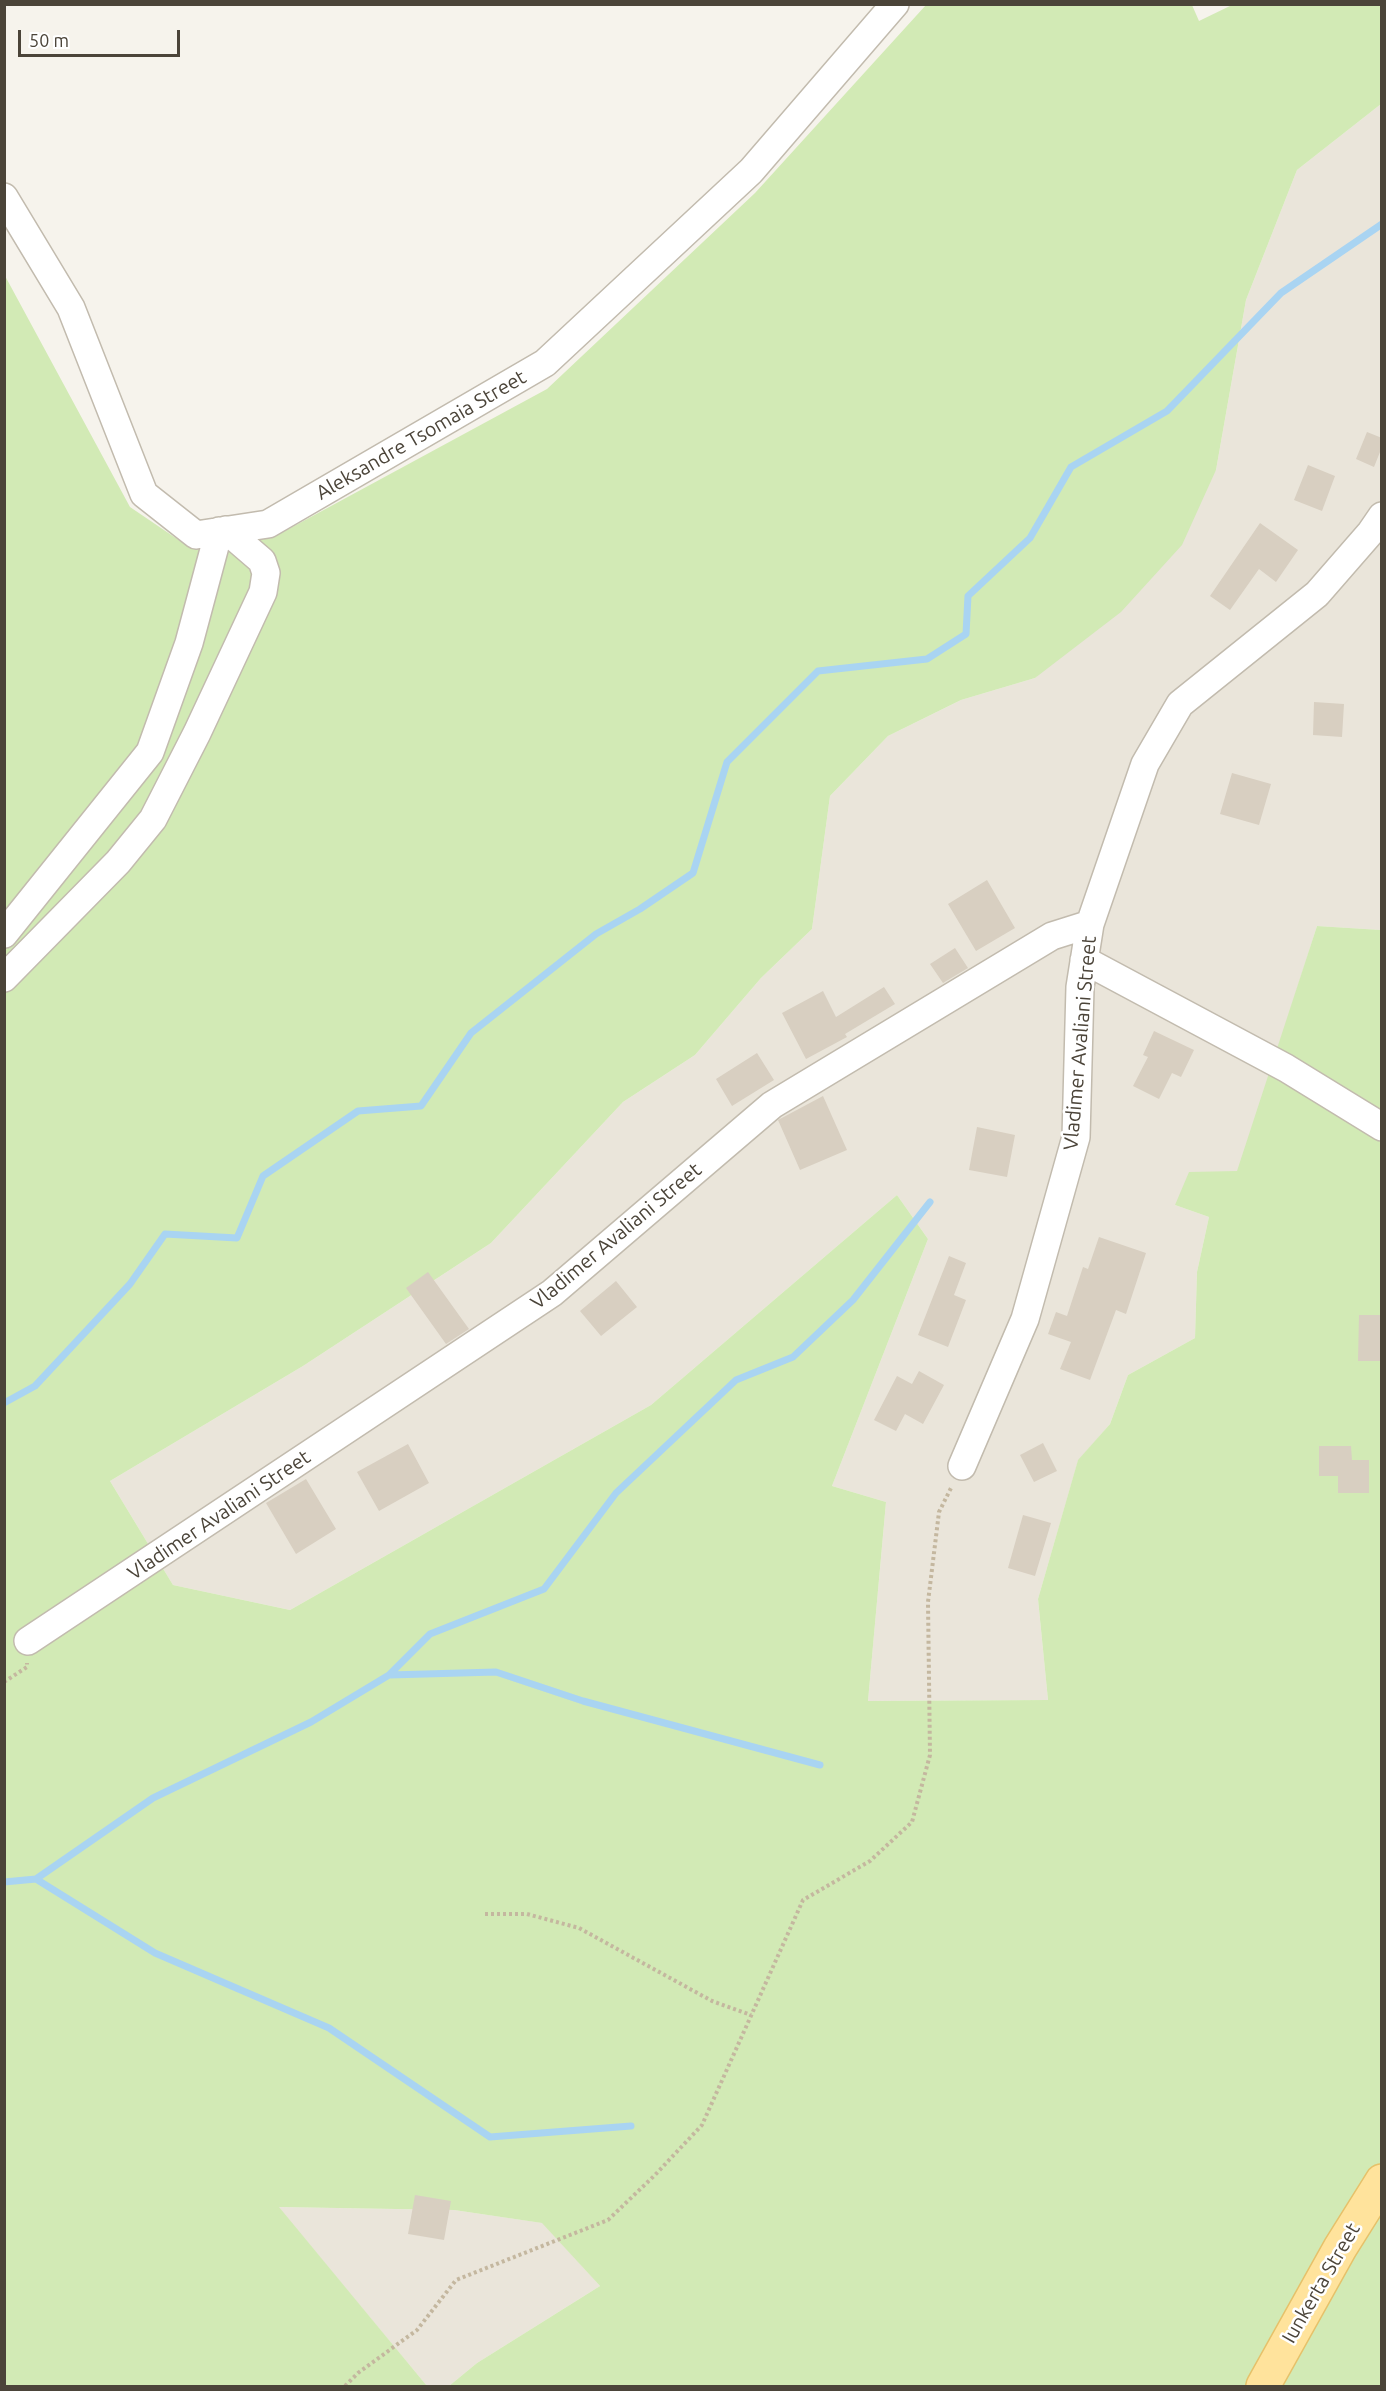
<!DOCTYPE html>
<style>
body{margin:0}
#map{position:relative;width:1386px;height:2391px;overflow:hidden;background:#f6f3ec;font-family:Ubuntu,sans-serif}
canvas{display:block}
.frame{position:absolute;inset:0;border:6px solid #4b4439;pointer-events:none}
.scale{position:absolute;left:18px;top:30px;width:162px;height:27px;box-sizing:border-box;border:3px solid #4b4439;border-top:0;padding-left:8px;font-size:18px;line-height:21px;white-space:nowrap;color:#4b4439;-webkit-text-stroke:4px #fff;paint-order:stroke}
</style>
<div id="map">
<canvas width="1386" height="2391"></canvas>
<div class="frame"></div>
<div class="scale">50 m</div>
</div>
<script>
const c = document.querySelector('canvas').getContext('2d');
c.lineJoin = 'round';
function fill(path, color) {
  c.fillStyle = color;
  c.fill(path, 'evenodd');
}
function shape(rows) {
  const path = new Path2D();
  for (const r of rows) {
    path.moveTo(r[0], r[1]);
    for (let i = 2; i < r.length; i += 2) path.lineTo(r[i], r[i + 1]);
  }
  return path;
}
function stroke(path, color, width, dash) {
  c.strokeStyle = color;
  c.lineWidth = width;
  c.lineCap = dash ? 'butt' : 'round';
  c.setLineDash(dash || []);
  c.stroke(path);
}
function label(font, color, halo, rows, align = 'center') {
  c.font = font + ' Ubuntu,sans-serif';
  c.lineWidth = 5;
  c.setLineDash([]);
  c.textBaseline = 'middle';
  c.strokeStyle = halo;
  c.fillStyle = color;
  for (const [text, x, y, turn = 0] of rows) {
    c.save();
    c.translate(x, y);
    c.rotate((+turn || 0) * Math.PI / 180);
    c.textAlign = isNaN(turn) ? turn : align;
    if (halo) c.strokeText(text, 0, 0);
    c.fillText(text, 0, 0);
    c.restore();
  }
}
const residential = shape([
 [1381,104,1381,930,1317,926,1239,1171,1175,1205,1209,1217,1197,1272,1195,1338,1128,1375,1110,1424,1078,1461,1038,1599,1048,1700,868,1701,886,1502,832,1486,928,1239,897,1195,651,1405,290,1610,173,1585,110,1481,303,1366,491,1243,623,1102,695,1055,761,978,812,929,830,796,888,736,961,700,1035,678,1216,470,1246,300,1297,170],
 [278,2207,454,2210,543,2223,600,2286,477,2363,449,2386,427,2386]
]);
const green = shape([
 [926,5,1192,5,1199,21,1232,5,1381,5,1381,104,1297,170,1246,300,1216,470,1182,545,1121,612,1035,678,961,700,888,736,830,796,812,929,761,978,695,1055,623,1102,491,1243,303,1366,110,1481,173,1585,290,1610,651,1405,897,1195,928,1239,832,1486,886,1502,868,1701,1048,1700,1038,1599,1078,1460,1110,1424,1128,1375,1195,1338,1197,1272,1209,1217,1175,1205,1189,1172,1237,1171,1317,926,1381,930,1381,2386,449,2386,477,2363,600,2286,542,2223,454,2210,279,2207,427,2386,5,2386,4,274,130,507,192,549,272,538,547,389,755,193]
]);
const stream = shape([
 [4,1403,35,1386,130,1284,165,1234,237,1238,263,1176,358,1111,421,1106,471,1033,596,934,640,909,693,873,727,762,818,671,927,659,966,634,968,596,1030,538,1071,467,1167,411,1281,293,1382,224],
 [389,1675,430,1634,544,1589,616,1493,736,1380,793,1357,853,1300,930,1202],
 [36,1879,153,1798,311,1722,389,1675,496,1672,583,1701,820,1765],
 [4,1882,36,1879,155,1953,329,2028,490,2137,631,2126]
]);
const building = shape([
 [1367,432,1382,438,1382,447,1374,467,1356,459],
 [1308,465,1335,476,1322,511,1294,500],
 [1260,523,1298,550,1276,582,1259,569,1230,610,1210,596],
 [1314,702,1344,704,1342,737,1313,735],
 [1232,773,1271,784,1259,825,1220,814],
 [987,880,1015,928,976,951,948,904],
 [955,948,968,968,943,983,930,964],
 [884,987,895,1004,845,1034,847,1037,806,1059,782,1013,823,991,836,1017],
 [1154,1031,1194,1050,1181,1077,1172,1073,1159,1099,1133,1086,1148,1057,1143,1055],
 [757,1053,774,1080,732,1106,716,1079],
 [823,1096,847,1150,800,1170,778,1120],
 [977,1127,1015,1135,1007,1177,969,1170],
 [1099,1237,1146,1253,1126,1314,1116,1310,1090,1380,1060,1369,1071,1342,1048,1334,1056,1312,1067,1316,1083,1267,1088,1269],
 [949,1256,966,1263,954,1295,966,1300,948,1347,918,1335],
 [428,1272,469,1329,446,1344,406,1288],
 [616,1281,637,1307,601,1336,580,1311],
 [1359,1315,1382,1315,1382,1361,1358,1361],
 [919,1371,944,1385,923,1424,905,1414,896,1431,874,1420,897,1376,912,1384],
 [1043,1443,1057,1471,1034,1482,1020,1455],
 [408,1444,429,1483,379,1511,357,1472],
 [1319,1446,1351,1446,1352,1460,1369,1460,1369,1493,1338,1493,1338,1476,1319,1476],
 [306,1479,336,1529,296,1554,266,1503],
 [1023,1515,1051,1523,1035,1576,1008,1568],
 [415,2195,451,2201,444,2240,408,2234]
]);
const path = shape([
 [4,1682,27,1667,27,1663],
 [485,1914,527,1914,579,1928,712,2001,751,2015],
 [345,2386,358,2373,417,2330,456,2280,608,2220,655,2175,702,2125,803,1900,870,1861,912,1822,930,1755,928,1602,939,1512,952,1486]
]);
const minor = shape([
 [4,197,71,308,144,494,196,535,268,524,545,363,751,171,895,4],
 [4,934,150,752,189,643,219,531],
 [1084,960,1286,1068,1382,1127],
 [4,978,118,862,153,819,197,733,263,592,266,573,262,561,226,530],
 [962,1466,1025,1319,1076,1137,1080,987,1090,924,1145,764,1180,704,1317,594,1371,532,1382,516],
 [28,1641,552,1293,772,1105,1052,936,1090,924]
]);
const major = shape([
 [1263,2386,1340,2248,1382,2181]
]);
const streetNames = [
 ["Aleksandre Tsomaia Street",421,435,-30],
 ["Vladimer Avaliani Street",1080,1043,-85],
 ["Vladimer Avaliani Street",616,1236,-40],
 ["Vladimer Avaliani Street",219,1515,-34],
 ["Iunkerta Street",1321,2283,-60]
];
fill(residential, '#eae5da');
fill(green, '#d2eab5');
stroke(stream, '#a9d4f2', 7);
fill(building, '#d8cfc1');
stroke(minor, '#c2bbae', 30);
stroke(major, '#e6c16a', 36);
stroke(path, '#c4b79f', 4, [3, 3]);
stroke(minor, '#fff', 27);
stroke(major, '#ffe39c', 33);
label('20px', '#4b4439', '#fff', streetNames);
</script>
